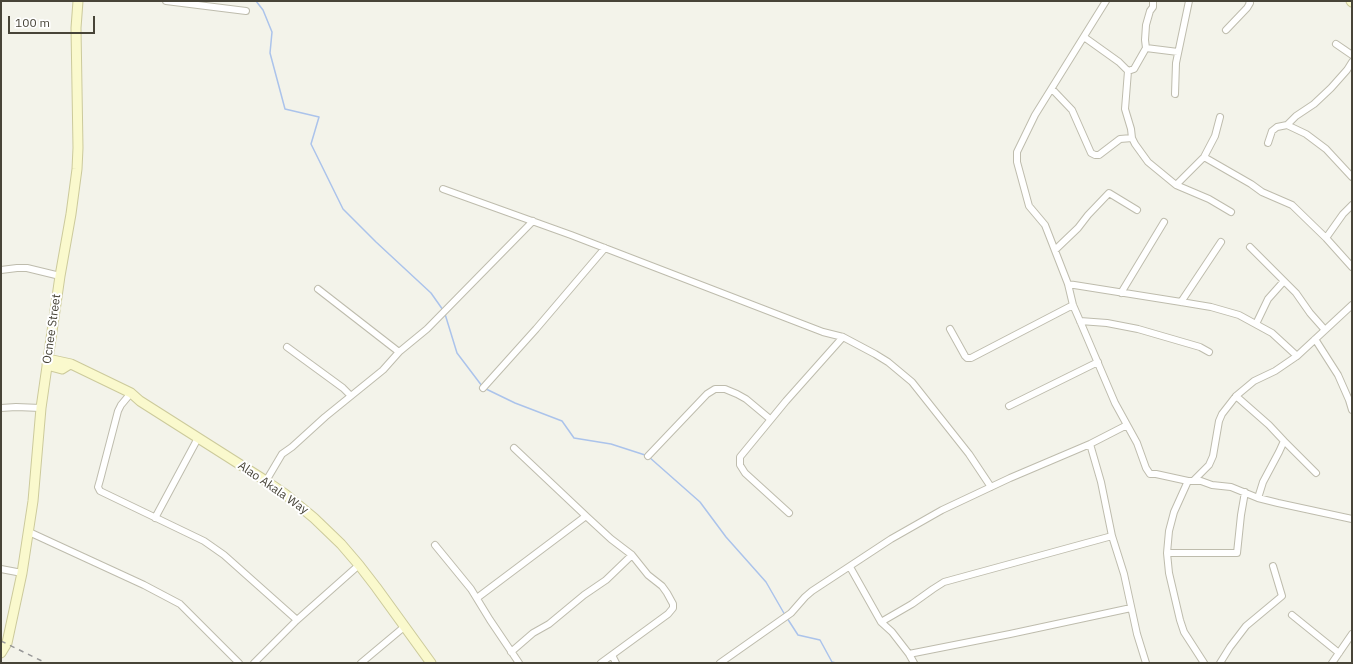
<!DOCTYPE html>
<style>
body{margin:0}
#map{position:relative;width:1353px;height:664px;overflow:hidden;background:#f3f3ea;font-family:"IBM Plex Sans",sans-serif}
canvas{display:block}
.frame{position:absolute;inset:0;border:2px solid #474438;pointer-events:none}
.scale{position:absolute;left:8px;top:16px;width:87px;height:18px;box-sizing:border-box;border:2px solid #474438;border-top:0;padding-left:5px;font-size:12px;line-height:14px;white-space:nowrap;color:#474438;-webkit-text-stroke:3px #fff;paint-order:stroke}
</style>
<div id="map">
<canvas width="1353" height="664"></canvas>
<div class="frame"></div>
<div class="scale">100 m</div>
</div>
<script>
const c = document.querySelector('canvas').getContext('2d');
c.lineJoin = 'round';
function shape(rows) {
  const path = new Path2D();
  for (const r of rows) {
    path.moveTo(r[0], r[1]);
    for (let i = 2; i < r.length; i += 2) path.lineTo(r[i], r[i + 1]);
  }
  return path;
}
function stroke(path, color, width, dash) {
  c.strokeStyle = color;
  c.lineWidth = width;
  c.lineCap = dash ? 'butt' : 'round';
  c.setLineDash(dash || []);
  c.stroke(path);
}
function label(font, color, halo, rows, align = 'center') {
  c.font = font + ' "IBM Plex Sans",sans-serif';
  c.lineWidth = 4;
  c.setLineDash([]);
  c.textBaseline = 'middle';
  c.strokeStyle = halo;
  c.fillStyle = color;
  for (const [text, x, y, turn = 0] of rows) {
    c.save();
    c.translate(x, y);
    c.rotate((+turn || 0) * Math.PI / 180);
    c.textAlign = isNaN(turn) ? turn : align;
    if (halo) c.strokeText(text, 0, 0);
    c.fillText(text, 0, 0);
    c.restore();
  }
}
const stream = shape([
 [256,1,263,10,272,32,270,53,285,109,319,117,311,144,343,209,376,242,431,293,443,310],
 [445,314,457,353,482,386],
 [484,388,515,403,562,421,574,438,611,444,645,455],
 [649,457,700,502,726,537,766,582,785,615],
 [787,618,798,635,820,640,832,662,836,663]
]);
const street = shape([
 [166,1,246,11],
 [1106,1,1035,115,1017,152,1017,162,1029,206,1045,225,1068,284,1073,305,1080,321,1115,403,1137,443,1146,468,1150,474,1156,474,1188,481],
 [1153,1,1153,7,1150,11,1146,25,1145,40,1146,48,1178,52],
 [1226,30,1247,8,1250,3,1249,1],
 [1084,37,1119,62,1128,71,1125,109,1131,129,1132,138,1135,144,1148,162,1176,185,1209,199,1231,212],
 [1336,44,1352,55],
 [1128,71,1134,69,1146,48],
 [1052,89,1072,110,1091,153,1095,155,1099,155,1120,139,1132,138],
 [1175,94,1176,63,1189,1],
 [1287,125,1296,116,1314,104,1331,88,1347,70,1352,62],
 [1268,143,1272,131,1277,127,1287,125,1306,134,1326,149,1352,177],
 [1204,157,1251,184,1262,192,1292,205,1326,238,1352,267],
 [1176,185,1204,157,1215,136,1220,117],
 [443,189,571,235,823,332,843,337,875,354,888,362,912,382,969,454,991,487],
 [1326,238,1343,214,1352,205],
 [1250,247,1296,293,1310,313,1325,330],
 [1055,250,1078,228,1088,215,1109,193,1137,210],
 [1,270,17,268,27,268,60,276],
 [1068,284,1181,302,1211,307,1239,315,1272,333,1297,356],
 [318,289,399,352],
 [1121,293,1164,222],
 [1181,302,1221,242],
 [1080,321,1107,323,1138,329,1200,347,1209,352],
 [1256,324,1268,299,1284,281],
 [950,329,965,356,967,358,971,358,1073,305],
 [1315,339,1338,375,1349,400,1352,410],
 [287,347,343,388,351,396],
 [483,388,536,329,605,248],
 [131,393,121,405,118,411,100,480,98,487,100,491,204,541,224,555,297,620],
 [1236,396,1269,425,1284,441,1279,452,1263,482,1258,498],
 [1009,406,1098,362],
 [1,408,16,407,41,408],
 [1284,441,1316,473],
 [1090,444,1101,482,1112,536,1124,574,1137,634,1146,663],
 [514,448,586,516],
 [648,456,707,394,715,389,725,389,737,394,746,399,770,419],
 [266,481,282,454,292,447,325,417,383,370,399,352,427,329,533,221],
 [1193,481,1201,481,1212,485,1231,487,1258,498,1278,503,1352,519],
 [789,513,745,473,740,465,740,457,786,401,843,337],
 [155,518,198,438],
 [29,532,144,585,180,604,239,663],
 [435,545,471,589,490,620,519,663],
 [1167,553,1237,553,1241,515,1245,492],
 [850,567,881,622,892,632,909,654,914,663],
 [1,569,22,573],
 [477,598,586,516,611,539,632,555,648,575,662,586,667,593,673,604,673,608,668,614,601,663],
 [1292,615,1339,653],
 [881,622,912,604,933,589,944,582,1112,536],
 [511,652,533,633,549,624,584,595,606,580,632,555],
 [909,654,1010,634,1131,608],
 [612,655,616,663],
 [254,663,297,620,359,565],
 [361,663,404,627],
 [720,663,791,613,805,597,812,591,891,539,942,510,1010,478,1090,444,1127,425],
 [1204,663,1184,632,1180,620,1169,573,1167,553,1169,531,1174,512,1188,481,1193,481,1209,465,1213,456,1219,421,1222,414,1236,396,1254,381,1275,371,1297,356,1352,305],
 [1220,663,1230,647,1246,626,1282,596,1273,566],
 [1332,663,1352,634]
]);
const secondary = shape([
 [1351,1,1352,2],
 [48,359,71,364,131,393,140,401,266,481,285,494,314,518,341,544,359,565,376,587,431,663],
 [47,365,62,369,70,364],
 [1,653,7,643,22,573,33,501,41,408,60,276,71,214,77,169,78,148,76,28,78,1]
]);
const rail = shape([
 [1,641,46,663]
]);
const streetNames = [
 ["Ocnee Street",52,329,-82],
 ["Alao Akala Way",273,488,35]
];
stroke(stream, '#abc3eb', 1.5);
stroke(street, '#bebcad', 8);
stroke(secondary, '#ccca9b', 11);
stroke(street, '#fff', 6);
stroke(secondary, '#faf9cd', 9);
stroke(rail, '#989898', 1.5, [5, 5]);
label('12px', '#474438', '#fff', streetNames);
</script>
